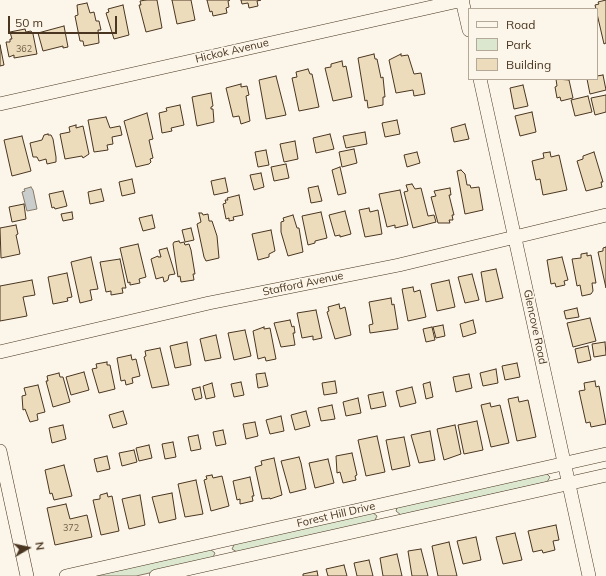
<!DOCTYPE html>
<style>
body{margin:0}
#map{position:relative;width:606px;height:576px;overflow:hidden;background:#fbf6e9;font-family:Mulish,sans-serif}
canvas{display:block}
.legend{position:absolute;left:468px;top:8px;width:130px;height:72px;box-sizing:border-box;background:#fbf6e9;border:1px solid #b4a999;margin:0;padding:5px 7px;list-style:none;font-size:12px;color:#4a3520}
.legend li{display:flex;align-items:center;gap:8px;height:20px}
.legend b{width:20px;border:1px solid #b4a999}
.north{position:absolute;left:8px;top:528px;width:40px;height:40px;-webkit-text-stroke:3px #fbf6e9;paint-order:stroke;rotate:81deg;font-size:11px;font-weight:700;line-height:16px;text-align:center;color:#4a3520}
.north::after{content:'';display:block;margin:auto;width:14px;height:18px;background:#4a3520;clip-path:polygon(50% 0,100% 100%,50% 72%,0 100%)}
.scale{position:absolute;left:8px;top:16px;width:109px;height:18px;box-sizing:border-box;border:2px solid #4a3520;border-top:0;padding-left:5px;font-size:12px;line-height:14px;white-space:nowrap;color:#4a3520;-webkit-text-stroke:3px #fbf6e9;paint-order:stroke}
</style>
<div id="map">
<canvas width="606" height="576"></canvas>
<ul class="legend">
<li><b style="height:5px;background:#fbf6e9"></b>Road</li>
<li><b style="height:11px;background:#dce7d0"></b>Park</li>
<li><b style="height:11px;background:#ecdcbc"></b>Building</li>
</ul>
<div class="north">N</div>
<div class="scale">50 m</div>
</div>
<script>
const c = document.querySelector('canvas').getContext('2d');
c.lineJoin = 'round';
function fill(path, color) {
  c.fillStyle = color;
  c.fill(path, 'evenodd');
}
function shape(rows) {
  const path = new Path2D();
  for (const r of rows) {
    path.moveTo(r[0], r[1]);
    for (let i = 2; i < r.length; i += 2) path.lineTo(r[i], r[i + 1]);
  }
  return path;
}
function stroke(path, color, width, dash) {
  c.strokeStyle = color;
  c.lineWidth = width;
  c.lineCap = dash ? 'butt' : 'round';
  c.setLineDash(dash || []);
  c.stroke(path);
}
function label(font, color, halo, rows, align = 'center') {
  c.font = font + ' Mulish,sans-serif';
  c.lineWidth = 3;
  c.setLineDash([]);
  c.textBaseline = 'middle';
  c.strokeStyle = halo;
  c.fillStyle = color;
  for (const [text, x, y, turn = 0] of rows) {
    c.save();
    c.translate(x, y);
    c.rotate((+turn || 0) * Math.PI / 180);
    c.textAlign = isNaN(turn) ? turn : align;
    if (halo) c.strokeText(text, 0, 0);
    c.fillText(text, 0, 0);
    c.restore();
  }
}
const green = shape([
 [546,473,550,477,547,482,401,515,396,511,398,505,546,473],
 [372,512,377,516,374,522,237,552,232,549,235,543,372,512],
 [210,549,215,553,212,559,136,576,91,576,210,549]
]);
const water = shape([
 [31,187,33,190,37,209,27,211,22,192,25,191,24,189,31,187]
]);
const building = shape([
 [146,0,157,0,162,28,146,32,139,5,141,5,140,1,146,0],
 [172,0,191,0,195,20,177,24,172,0],
 [207,0,230,0,228,1,229,7,226,8,227,13,213,16,212,11,210,12,207,0],
 [241,0,261,0,257,1,258,6,249,8,248,3,242,4,241,0],
 [606,0,606,43,604,44,595,5,599,4,598,2,606,0],
 [87,3,90,13,94,12,96,21,99,21,101,30,98,30,99,43,84,46,83,41,80,41,75,16,78,15,77,5,87,3],
 [123,5,129,35,114,39,106,13,109,12,108,9,123,5],
 [64,26,68,47,63,48,63,46,43,51,38,33,64,26],
 [25,29,26,32,31,31,33,34,37,54,14,58,14,55,9,57,6,42,10,42,10,39,12,39,10,32,25,29],
 [0,45,4,65,0,66,0,45],
 [374,54,375,59,377,59,381,78,383,77,385,97,383,97,383,105,368,108,367,100,365,101,358,58,374,54],
 [401,54,401,56,408,55,414,74,421,73,425,94,414,96,413,90,396,93,389,60,401,54],
 [342,61,343,67,346,66,352,97,333,101,325,68,331,67,331,64,342,61],
 [308,69,310,74,312,74,319,107,299,111,292,78,297,77,296,72,308,69],
 [603,75,606,90,590,94,587,79,597,79,597,76,603,75],
 [276,76,286,115,266,119,259,80,276,76],
 [556,79,569,80,573,98,561,101,560,97,557,98,555,87,557,86,556,79],
 [241,84,241,87,247,86,249,95,246,96,250,121,241,124,239,116,233,117,226,88,241,84],
 [523,85,528,106,514,109,510,88,523,85],
 [211,93,213,106,211,107,211,109,213,109,214,122,197,126,192,97,211,93],
 [606,95,606,112,595,115,591,98,606,95],
 [588,96,592,112,575,116,571,100,588,96],
 [180,105,184,125,171,128,172,131,162,133,159,113,167,111,166,108,180,105],
 [532,112,536,132,520,136,515,116,532,112],
 [147,113,153,139,149,140,153,158,150,159,151,162,149,164,136,167,124,121,147,113],
 [106,117,110,128,120,126,122,135,112,137,113,144,107,145,108,150,94,152,88,120,106,117],
 [397,120,400,134,385,137,382,123,397,120],
 [465,124,469,139,454,142,451,128,465,124],
 [76,125,76,128,83,126,89,154,83,158,82,156,65,159,60,134,70,132,69,127,76,125],
 [365,132,367,144,346,148,343,136,365,132],
 [48,134,48,135,51,135,53,139,56,157,56,162,47,164,46,159,39,161,37,157,33,157,30,143,42,140,44,135,48,134],
 [330,134,334,149,316,153,313,138,330,134],
 [22,136,31,171,12,176,4,140,22,136],
 [295,141,298,159,284,162,280,144,295,141],
 [354,149,357,163,342,167,339,152,354,149],
 [266,150,269,165,258,167,255,152,266,150],
 [417,152,420,163,407,167,404,155,417,152],
 [550,152,551,157,559,155,567,190,543,195,540,179,536,180,532,161,544,158,543,153,550,152],
 [594,152,603,182,601,182,602,187,586,191,577,161,583,159,583,156,594,152],
 [286,164,289,178,274,181,271,167,286,164],
 [340,167,346,193,338,195,332,170,340,167],
 [461,170,465,174,467,185,470,185,471,188,479,187,483,210,465,214,457,171,461,170],
 [261,173,264,187,254,190,250,175,261,173],
 [225,178,228,192,214,195,211,181,225,178],
 [132,179,135,193,122,196,119,182,132,179],
 [412,184,415,189,421,188,428,216,434,215,436,222,413,228,404,192,408,191,406,185,412,184],
 [318,186,322,201,311,203,308,188,318,186],
 [450,188,451,195,449,195,454,215,452,215,453,220,449,220,450,223,438,223,431,197,436,196,434,191,450,188],
 [101,189,104,201,90,204,88,192,101,189],
 [400,190,408,225,395,228,395,225,387,227,379,194,400,190],
 [63,191,67,206,55,209,54,207,52,208,49,194,63,191],
 [239,195,243,215,233,217,234,220,229,221,229,218,226,219,223,204,226,203,225,200,228,200,227,198,239,195],
 [24,204,26,219,12,222,9,207,24,204],
 [369,208,370,212,378,210,382,234,365,237,359,210,369,208],
 [345,211,351,234,340,237,340,235,335,236,329,215,345,211],
 [72,212,73,219,63,221,61,214,72,212],
 [321,212,327,238,315,241,315,243,308,245,302,216,321,212],
 [199,213,202,213,203,215,208,214,209,221,212,221,217,236,219,258,206,261,204,257,197,224,201,222,199,213],
 [152,215,155,228,143,231,139,218,152,215],
 [293,215,297,228,299,228,303,252,288,256,281,232,281,222,284,221,283,218,293,215],
 [16,225,18,234,16,235,20,254,1,258,0,228,16,225],
 [191,228,194,240,185,242,182,230,191,228],
 [271,230,275,251,269,254,269,257,258,260,252,234,271,230],
 [179,241,180,243,184,242,185,245,189,244,191,250,195,274,193,274,194,280,181,282,180,276,178,277,173,244,174,242,179,241],
 [138,244,146,277,139,279,140,283,130,285,130,282,128,283,120,248,138,244],
 [606,247,606,288,598,252,603,251,603,248,606,247],
 [167,248,175,274,169,275,168,280,164,282,163,277,156,279,151,259,158,256,158,257,161,257,159,250,167,248],
 [587,253,587,256,591,255,596,283,592,283,593,291,591,294,582,296,580,285,577,286,572,259,581,258,581,254,587,253],
 [91,257,98,289,90,290,92,300,80,303,71,262,91,257],
 [562,257,568,280,564,281,565,285,556,287,555,283,551,284,547,260,562,257],
 [120,259,126,288,122,288,123,293,111,295,111,291,106,292,100,262,120,259],
 [496,269,503,298,486,302,481,272,496,269],
 [67,273,72,297,67,298,68,301,53,304,48,277,67,273],
 [472,274,479,300,465,303,458,277,472,274],
 [32,280,35,295,23,297,27,316,0,321,0,286,32,280],
 [449,280,455,307,437,311,431,284,449,280],
 [413,287,414,292,420,290,426,317,408,321,402,289,413,287],
 [391,298,392,305,394,304,398,329,370,333,369,325,373,324,369,302,391,298],
 [339,304,340,309,345,307,351,335,335,339,327,312,329,311,328,307,339,304],
 [577,308,579,317,566,319,564,311,577,308],
 [316,310,322,338,313,340,313,336,302,338,297,313,316,310],
 [590,318,596,341,573,347,567,323,590,318],
 [290,320,292,327,294,326,295,333,293,333,295,345,281,347,274,323,290,320],
 [473,320,476,333,463,337,460,324,473,320],
 [443,325,445,336,436,338,433,327,443,325],
 [264,327,264,329,270,328,276,359,266,361,265,357,258,359,253,331,264,327],
 [432,327,435,340,426,342,423,329,432,327],
 [245,330,251,356,234,360,228,333,245,330],
 [216,335,221,358,205,361,200,339,216,335],
 [187,342,191,365,175,368,170,346,187,342],
 [605,342,606,355,594,357,592,344,605,342],
 [588,346,591,360,578,363,575,349,588,346],
 [160,348,169,385,152,388,144,357,146,356,145,351,160,348],
 [131,355,132,360,136,359,140,376,132,378,133,383,126,385,125,380,121,381,117,358,131,355],
 [107,362,107,365,110,365,115,389,99,393,92,369,97,368,96,364,107,362],
 [517,363,520,377,505,380,502,366,517,363],
 [496,369,498,383,483,386,480,373,496,369],
 [84,372,89,390,71,395,66,377,84,372],
 [59,373,60,377,63,377,70,402,53,407,46,381,48,381,47,376,59,373],
 [265,373,268,386,258,388,256,374,265,373],
 [469,374,472,388,456,392,453,377,469,374],
 [335,381,337,393,324,395,322,383,335,381],
 [595,381,596,387,599,386,606,424,591,427,590,422,586,423,579,391,585,390,584,383,595,381],
 [241,382,244,395,234,397,231,384,241,382],
 [430,382,433,397,426,399,423,384,430,382],
 [212,383,215,397,206,399,203,386,212,383],
 [38,385,45,412,37,414,38,420,30,422,25,409,23,410,22,396,26,395,24,388,38,385],
 [200,387,202,398,195,400,192,389,200,387],
 [412,387,416,403,400,407,396,391,412,387],
 [383,392,386,406,371,409,368,395,383,392],
 [518,397,519,402,528,400,536,437,517,441,508,399,518,397],
 [358,398,361,413,346,416,343,402,358,398],
 [490,403,491,407,500,405,509,443,491,447,481,405,490,403],
 [332,405,335,419,321,421,318,408,332,405],
 [123,411,127,424,113,428,109,415,123,411],
 [306,411,310,426,295,430,291,415,306,411],
 [281,416,284,431,270,434,266,420,281,416],
 [477,421,483,450,464,454,458,425,477,421],
 [255,422,258,436,246,439,243,424,255,422],
 [63,425,66,439,52,443,49,428,63,425],
 [455,425,461,454,444,460,437,429,455,425],
 [223,430,226,444,216,446,213,432,223,430],
 [430,431,435,460,419,463,411,435,430,431],
 [198,435,201,449,191,451,188,437,198,435],
 [377,436,385,472,366,476,358,440,377,436],
 [404,437,410,466,392,470,386,440,404,437],
 [173,442,176,457,165,459,162,444,173,442],
 [149,445,152,458,139,461,136,448,149,445],
 [134,450,137,462,122,466,119,453,134,450],
 [352,453,357,475,355,476,356,480,343,483,340,472,337,473,336,456,352,453],
 [107,456,110,469,97,472,94,459,107,456],
 [299,457,301,463,306,489,290,493,281,461,299,457],
 [274,458,282,495,270,499,270,498,262,499,255,467,262,465,261,461,274,458],
 [328,459,334,483,315,488,309,463,328,459],
 [64,465,72,496,54,500,52,493,50,494,45,470,64,465],
 [212,475,213,478,222,476,229,506,211,511,204,480,207,479,206,476,212,475],
 [250,477,254,496,252,496,253,501,240,504,240,499,237,500,233,481,250,477],
 [196,480,203,514,185,517,178,484,196,480],
 [107,493,108,497,112,496,119,531,101,535,93,500,100,499,100,495,107,493],
 [172,493,176,519,159,523,152,497,172,493],
 [140,495,145,525,129,529,122,499,140,495],
 [66,504,70,519,87,515,92,537,55,545,47,508,66,504],
 [556,525,559,540,553,541,555,550,543,553,542,550,533,552,528,531,556,525],
 [515,533,522,560,503,564,496,537,515,533],
 [476,537,481,560,463,564,457,541,476,537],
 [449,542,457,576,438,576,432,546,449,542],
 [421,549,428,576,412,576,408,551,421,549],
 [397,554,402,576,383,576,380,558,397,554],
 [369,560,373,576,357,576,354,563,369,560],
 [344,565,347,576,328,576,326,569,344,565],
 [317,571,318,576,303,576,303,574,317,571]
]);
const street = shape([
 [462,0,469,30],
 [480,79,589,576],
 [0,104,463,0],
 [0,352,209,303,399,265,606,215],
 [0,451,27,576],
 [66,576,606,454],
 [156,576,606,475]
]);
const numberNames = [
 ["362",24,49],
 ["372",71,528]
];
const streetNames = [
 ["Hickok Avenue",232,51,-13],
 ["Stafford Avenue",303,284,-12],
 ["Glencove Road",535,327,78],
 ["Forest Hill Drive",336,515,-13]
];
fill(green, '#dce7d0');
stroke(green, '#887966', 1);
fill(water, '#c9cecd');
stroke(water, '#887966', 1);
fill(building, '#ecdcbc');
stroke(building, '#4a3520', 1);
stroke(street, '#4a3520', 14);
stroke(street, '#fbf6e9', 13);
label('9px', '#725f47', null, numberNames);
label('11px', '#4a3520', '#fbf6e9', streetNames);
</script>
